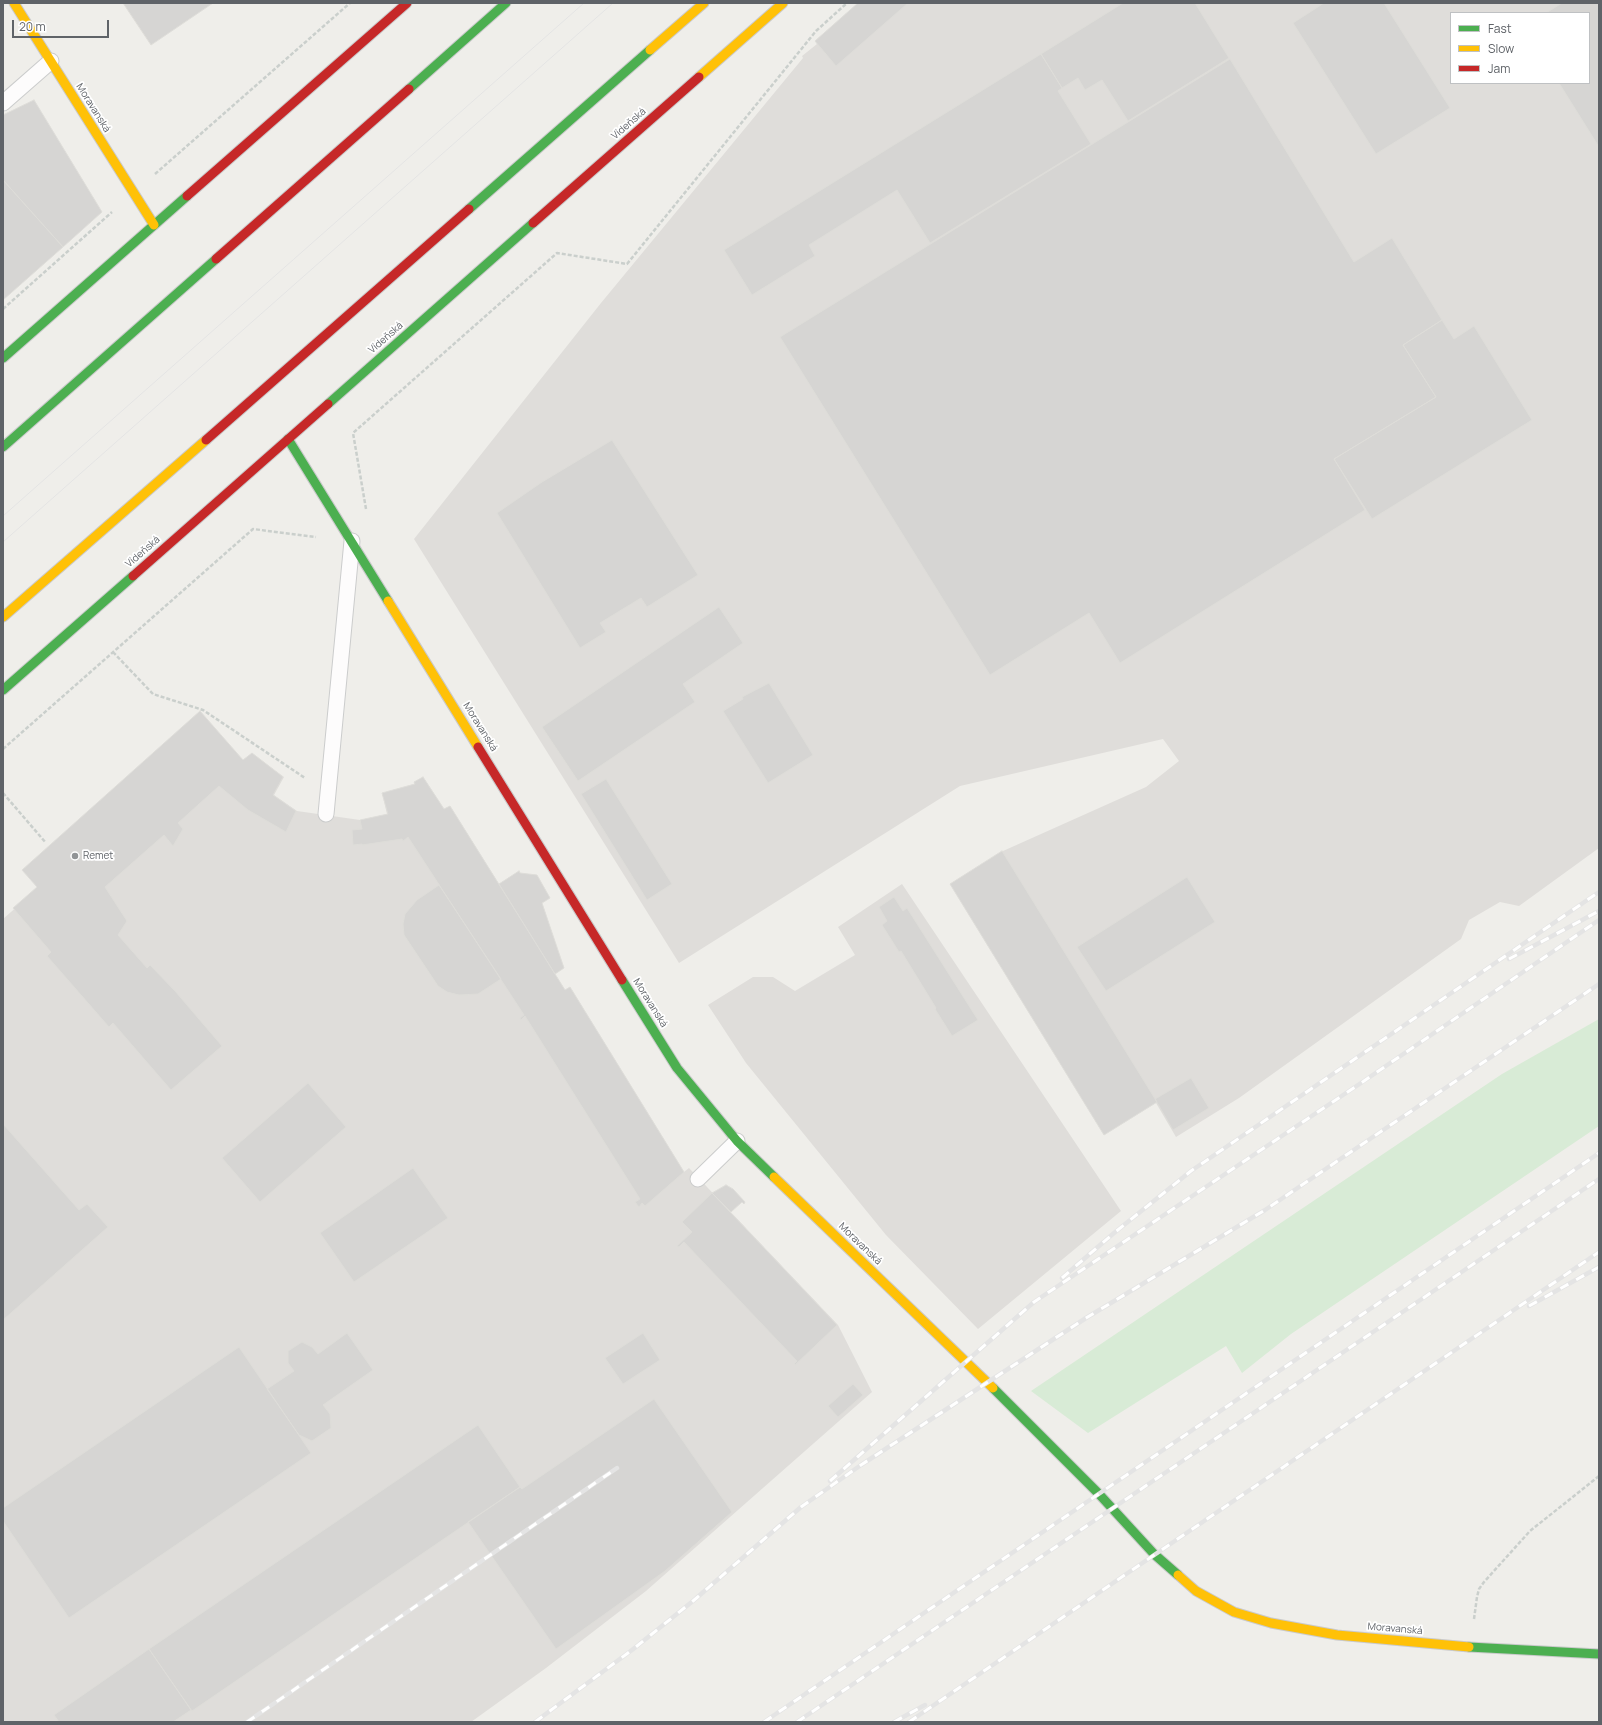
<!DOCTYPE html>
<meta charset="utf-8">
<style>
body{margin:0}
#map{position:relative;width:1602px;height:1725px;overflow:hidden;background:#efeeea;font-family:Manrope,sans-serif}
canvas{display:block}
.frame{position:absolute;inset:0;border:4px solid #5f6368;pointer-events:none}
.legend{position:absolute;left:1450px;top:12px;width:140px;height:72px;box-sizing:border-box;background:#fff;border:1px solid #bfc1c3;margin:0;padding:5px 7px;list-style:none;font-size:12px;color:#5f6368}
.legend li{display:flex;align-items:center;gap:8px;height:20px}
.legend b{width:20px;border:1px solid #bfc1c3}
.scale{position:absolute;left:12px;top:20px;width:97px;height:18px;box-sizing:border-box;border:2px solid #5f6368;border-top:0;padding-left:5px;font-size:12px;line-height:14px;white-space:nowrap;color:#5f6368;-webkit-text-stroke:3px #fff;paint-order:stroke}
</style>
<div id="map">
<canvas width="1602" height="1725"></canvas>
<div class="frame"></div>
<ul class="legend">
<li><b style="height:5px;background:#4caf50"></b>Fast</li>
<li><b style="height:5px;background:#ffc107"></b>Slow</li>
<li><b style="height:5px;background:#c62828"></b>Jam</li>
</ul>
<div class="scale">20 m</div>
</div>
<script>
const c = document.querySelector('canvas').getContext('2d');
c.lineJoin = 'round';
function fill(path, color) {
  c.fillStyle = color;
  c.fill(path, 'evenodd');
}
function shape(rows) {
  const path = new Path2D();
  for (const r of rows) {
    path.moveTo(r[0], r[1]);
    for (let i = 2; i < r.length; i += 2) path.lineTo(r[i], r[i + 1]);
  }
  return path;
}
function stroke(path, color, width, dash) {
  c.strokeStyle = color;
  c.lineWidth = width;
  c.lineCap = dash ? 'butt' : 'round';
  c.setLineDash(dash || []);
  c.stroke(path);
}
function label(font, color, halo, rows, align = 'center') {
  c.font = font + ' Manrope,sans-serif';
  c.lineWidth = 3.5;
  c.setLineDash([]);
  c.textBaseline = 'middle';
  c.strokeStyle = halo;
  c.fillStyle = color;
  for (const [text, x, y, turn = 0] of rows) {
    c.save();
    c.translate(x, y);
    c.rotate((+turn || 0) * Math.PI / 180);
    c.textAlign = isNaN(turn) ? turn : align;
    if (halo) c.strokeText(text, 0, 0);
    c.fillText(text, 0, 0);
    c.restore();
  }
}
const industrial = shape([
 [858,3,1599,3,1599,848,1519,906,1500,902,1469,920,1461,939,1239,1098,1176,1137,1156,1103,1104,1135,950,884,1003,851,1146,787,1179,761,1163,739,960,786,679,963,414,539,601,303,803,58,802,56,817,44,815,41,816,40],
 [1451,13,1589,13,1589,83,1451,83],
 [252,753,284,777,274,795,297,811,360,820,387,814,382,793,414,784,414,782,423,777,444,809,450,806,499,884,519,871,520,873,537,875,550,898,542,903,564,968,555,974,565,990,570,987,684,1172,689,1168,838,1325,872,1392,646,1591,546,1668,471,1722,3,1722,3,919,68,862,243,760],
 [902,884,1121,1211,978,1329,886,1235,746,1063,708,1005,753,977,773,977,795,991,855,955,838,927]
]);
const green = shape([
 [1599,1019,1599,1126,1291,1334,1242,1373,1226,1346,1088,1433,1031,1391,1502,1074]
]);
const building = shape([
 [123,3,213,3,151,45,123,3],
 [858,3,908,3,836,66,815,41,858,3],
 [1123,3,1195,3,1229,58,1128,121,1102,80,1085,90,1078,78,1062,88,1041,54,1123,3],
 [1324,3,1384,3,1450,108,1376,154,1293,23,1324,3],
 [1562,3,1599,3,1599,147,1559,83,1589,83,1589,13,1546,13,1562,3],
 [1041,54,1062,88,1058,91,1091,144,930,243,897,190,809,245,815,256,752,295,724,250,1041,54],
 [1230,59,1354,262,1392,238,1442,320,1403,345,1436,397,1334,459,1365,510,1120,663,1089,613,990,675,780,337,1230,59],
 [34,100,102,212,63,247,3,180,3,115,34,100],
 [3,180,63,247,3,300,3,180],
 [1442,320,1454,339,1474,326,1532,420,1372,519,1334,459,1436,397,1403,345,1442,320],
 [612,440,698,575,647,607,641,598,600,623,606,632,580,648,497,513,542,482,612,440],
 [719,607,743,643,683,684,695,702,578,781,542,727,719,607],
 [769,683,813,755,768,783,723,711,743,699,742,697,769,683],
 [200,711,243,760,252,753,283,777,273,795,296,811,286,832,248,810,219,786,178,823,183,829,173,846,164,835,105,887,127,921,118,935,147,968,150,965,175,991,222,1046,171,1090,113,1023,109,1027,47,956,51,952,13,908,37,887,22,870,200,711],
 [423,777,444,809,450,806,565,990,570,987,684,1172,645,1206,642,1203,639,1207,635,1202,640,1199,525,1016,521,1020,520,1018,524,1015,408,837,403,841,402,839,362,845,362,844,353,845,352,830,362,829,360,820,388,814,382,793,415,784,414,782,423,777],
 [606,779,672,884,647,900,581,794,606,779],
 [1002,851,1157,1102,1104,1135,950,884,1002,851],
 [519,871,520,873,537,875,550,898,542,903,564,968,555,974,499,884,519,871],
 [1187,877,1215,922,1106,991,1077,947,1187,877],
 [439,885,501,979,478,994,459,995,447,992,438,986,404,935,403,924,405,914,417,900,439,885],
 [894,897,903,911,907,908,978,1020,952,1036,935,1009,936,1008,901,951,899,952,882,925,887,921,879,907,894,897],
 [1191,1078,1209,1108,1173,1130,1155,1099,1191,1078],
 [308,1083,346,1127,260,1202,222,1158,308,1083],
 [3,1124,79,1210,87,1204,108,1227,3,1320,3,1124],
 [413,1168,448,1218,354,1282,320,1233,413,1168],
 [726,1185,733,1189,745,1202,744,1204,742,1202,731,1212,712,1193,726,1185],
 [712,1193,837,1325,795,1365,794,1364,797,1361,684,1242,679,1247,677,1246,692,1232,682,1222,712,1193],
 [347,1333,373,1370,323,1405,330,1414,331,1428,312,1441,299,1435,267,1389,294,1371,288,1363,288,1351,302,1342,312,1347,318,1354,347,1333],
 [643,1333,660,1360,623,1384,605,1358,643,1333],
 [239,1347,311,1453,69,1618,3,1521,3,1508,239,1347],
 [853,1384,863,1395,838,1417,828,1406,853,1384],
 [654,1399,732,1512,665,1571,556,1649,468,1522,520,1487,522,1489,654,1399],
 [478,1425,520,1487,192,1711,149,1649,478,1425],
 [149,1649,191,1710,173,1722,59,1722,54,1715,149,1649]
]);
const path = shape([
 [155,174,350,3],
 [3,309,112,212],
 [366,509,353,433,557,253,627,264,816,31,847,3],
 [113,652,153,694,203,710,305,778],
 [3,749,253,529,316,537],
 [3,793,46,843],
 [1474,1619,1477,1597,1479,1589,1484,1582,1530,1531,1599,1476]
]);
const lane = shape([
 [3,103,51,61],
 [326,814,352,541],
 [698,1179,737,1141]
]);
const fast = shape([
 [409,89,506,3],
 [469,209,650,50],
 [3,358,187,196],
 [328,404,533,223],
 [288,439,388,601],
 [3,447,216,259],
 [3,690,133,576],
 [622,980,677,1068,737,1141,774,1177],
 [993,1388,1099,1494,1154,1554,1178,1575],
 [1469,1647,1599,1654]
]);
const slow = shape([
 [14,3,154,225],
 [650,50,704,3],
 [699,77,783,3],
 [388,601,478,747],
 [3,617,206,440],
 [774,1177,993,1388],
 [1178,1575,1196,1591,1234,1612,1271,1623,1337,1635,1469,1647]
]);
const jam = shape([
 [187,196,407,3],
 [533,223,699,77],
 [216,259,409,89],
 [206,440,469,209],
 [133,576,328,404],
 [478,747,622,980]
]);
const tram = shape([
 [3,516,584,3],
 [3,542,613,3]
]);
const rail = shape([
 [1509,959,1599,911],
 [1062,1278,1114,1233,1191,1171,1599,892],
 [1529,1306,1599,1267],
 [830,1481,1034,1302,1361,1083,1599,920],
 [247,1722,617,1468],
 [535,1722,632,1650,693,1601,801,1507,861,1465,1086,1318,1265,1210,1599,984],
 [764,1722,1599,1153],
 [797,1722,1599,1179],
 [894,1722,925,1705],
 [909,1722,1599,1252]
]);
const markers = [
 [75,856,4,"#919496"]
];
const streetNames = [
 ["Moravanská",93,108,58],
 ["Vídeňská",629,124,-41],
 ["Vídeňská",386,338,-41],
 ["Vídeňská",143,552,-41],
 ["Moravanská",480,727,58],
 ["Moravanská",650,1003,58],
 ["Moravanská",860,1244,44],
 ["Moravanská",1395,1629,5]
];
const poiNames = [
 ["Remet",83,856]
];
fill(industrial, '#dfddda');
fill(green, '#d8ebd6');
fill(building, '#d6d5d3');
stroke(building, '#deddd9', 1);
stroke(lane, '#cbcccc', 17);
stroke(fast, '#cacacb', 11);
stroke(slow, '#cacacb', 11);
stroke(jam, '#cacacb', 11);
stroke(path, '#cacfcc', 2.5, [4, 2]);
stroke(lane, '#fdfcfc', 15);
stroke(fast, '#4caf50', 9);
stroke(slow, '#ffc107', 9);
stroke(jam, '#c62828', 9);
stroke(tram, '#e4e4e4', 1);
stroke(rail, '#e4e4e4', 4.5);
stroke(rail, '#fff', 3, [9]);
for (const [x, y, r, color] of markers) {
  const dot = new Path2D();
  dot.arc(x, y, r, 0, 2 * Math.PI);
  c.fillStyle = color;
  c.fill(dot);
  stroke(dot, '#fff', 1.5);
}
label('10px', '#5f6368', '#fff', streetNames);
label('10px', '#5f6368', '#fff', poiNames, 'left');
</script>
